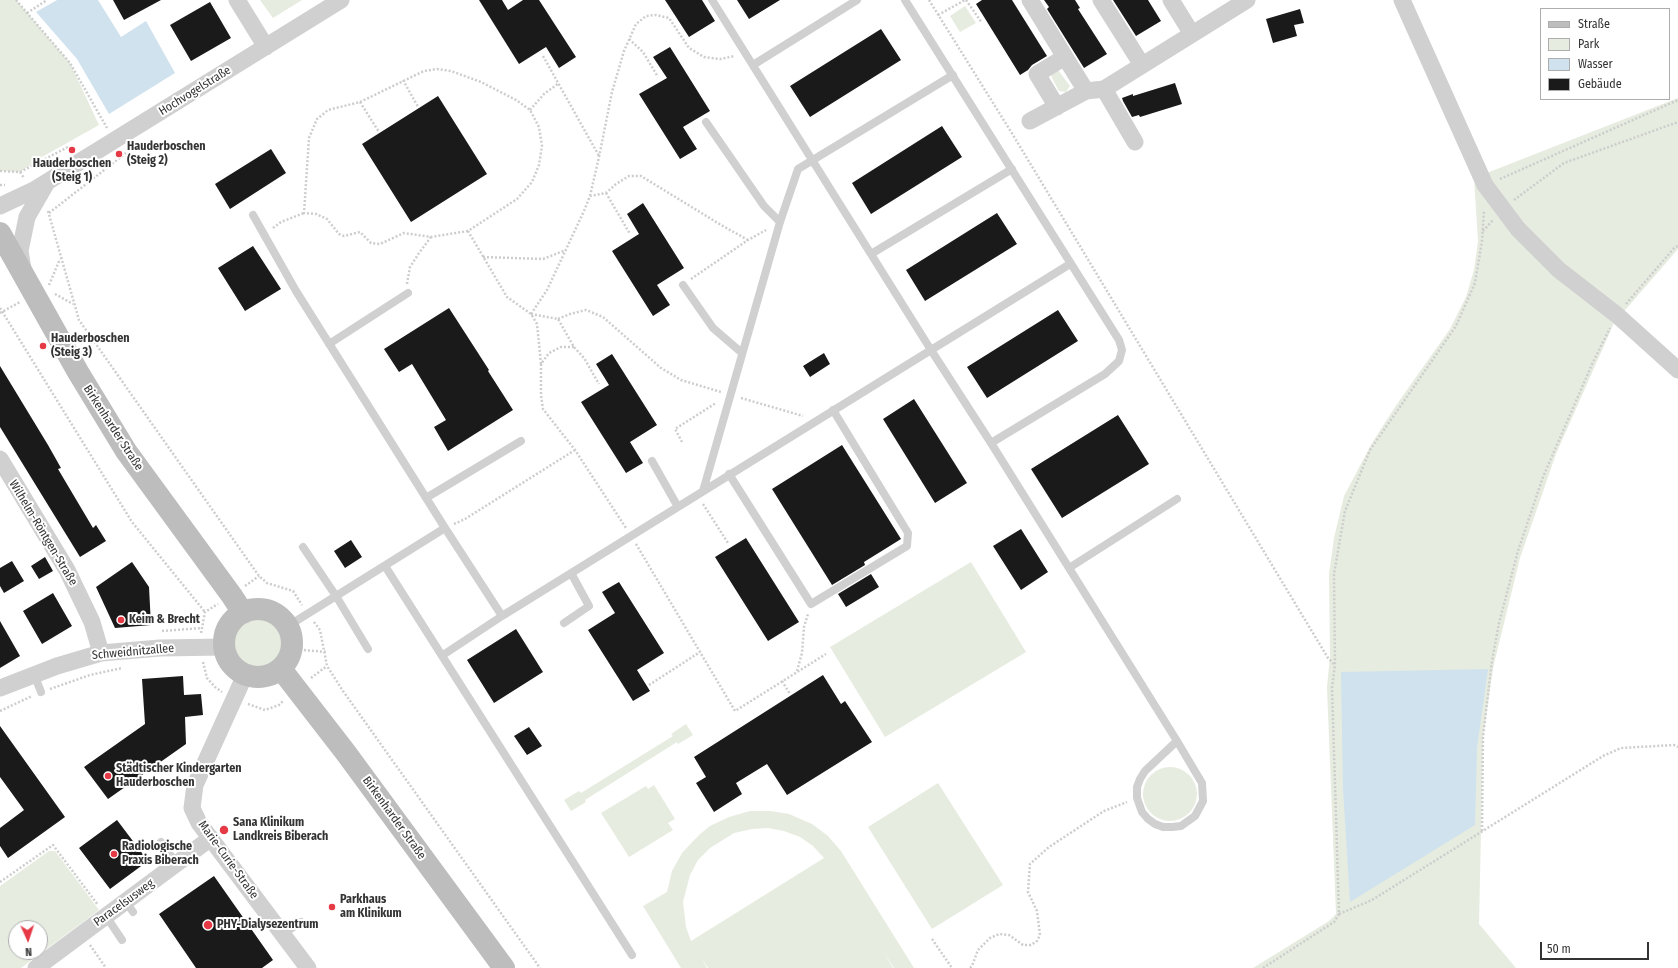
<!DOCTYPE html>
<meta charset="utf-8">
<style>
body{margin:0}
#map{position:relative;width:1678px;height:968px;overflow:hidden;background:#fff;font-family:"Fira Sans Condensed",sans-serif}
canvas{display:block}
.legend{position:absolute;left:1540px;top:8px;width:130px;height:92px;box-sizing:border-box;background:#fff;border:1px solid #adadad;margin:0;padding:5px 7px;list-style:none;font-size:12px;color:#333}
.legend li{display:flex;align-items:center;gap:8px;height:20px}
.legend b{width:20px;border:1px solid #adadad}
.north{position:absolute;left:8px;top:920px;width:40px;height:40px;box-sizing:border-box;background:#fff;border:1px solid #adadad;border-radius:50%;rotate:177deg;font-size:11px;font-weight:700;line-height:16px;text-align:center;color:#333}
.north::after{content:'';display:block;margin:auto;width:14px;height:18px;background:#e63946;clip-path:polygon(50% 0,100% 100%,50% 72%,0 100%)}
.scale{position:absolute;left:1540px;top:942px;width:109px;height:18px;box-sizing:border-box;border:2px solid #333;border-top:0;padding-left:5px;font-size:12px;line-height:14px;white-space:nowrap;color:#333;-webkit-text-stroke:3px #fff;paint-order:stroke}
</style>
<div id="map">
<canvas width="1678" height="968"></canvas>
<ul class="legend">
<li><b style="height:5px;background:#bdbdbd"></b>Straße</li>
<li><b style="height:11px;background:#e6ecdf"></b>Park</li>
<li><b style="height:11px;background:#cfe2ee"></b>Wasser</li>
<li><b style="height:11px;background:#1a1a1a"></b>Gebäude</li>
</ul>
<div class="north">N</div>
<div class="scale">50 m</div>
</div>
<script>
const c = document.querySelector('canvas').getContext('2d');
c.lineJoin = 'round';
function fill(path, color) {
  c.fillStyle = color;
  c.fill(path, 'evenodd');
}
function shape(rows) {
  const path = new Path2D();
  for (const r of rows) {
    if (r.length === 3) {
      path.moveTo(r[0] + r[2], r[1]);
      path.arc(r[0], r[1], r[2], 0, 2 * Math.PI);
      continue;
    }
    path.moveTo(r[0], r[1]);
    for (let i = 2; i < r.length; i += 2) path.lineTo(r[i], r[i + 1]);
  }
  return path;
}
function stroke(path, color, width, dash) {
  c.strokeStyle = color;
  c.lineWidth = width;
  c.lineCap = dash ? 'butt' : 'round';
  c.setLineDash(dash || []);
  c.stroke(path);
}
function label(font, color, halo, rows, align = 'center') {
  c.font = font + ' "Fira Sans Condensed",sans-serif';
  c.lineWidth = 4;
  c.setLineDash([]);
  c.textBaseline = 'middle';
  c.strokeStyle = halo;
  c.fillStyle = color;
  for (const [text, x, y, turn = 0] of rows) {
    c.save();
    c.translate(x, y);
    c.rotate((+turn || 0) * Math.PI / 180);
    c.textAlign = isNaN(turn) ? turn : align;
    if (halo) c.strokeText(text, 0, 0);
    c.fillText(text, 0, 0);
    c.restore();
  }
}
const green = shape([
 [0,0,16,0,70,63,99,125,42,157,20,172,0,171],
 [260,0,302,0,273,18],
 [965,6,976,23,960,32,950,16],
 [1058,70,1070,86,1066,92,1059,91,1052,78,1051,74],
 [1678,98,1678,249,1614,323,1556,454,1520,558,1493,668,1483,737,1479,924,1516,968,1253,968,1329,921,1336,914,1327,687,1330,656,1329,574,1334,538,1344,496,1372,443,1397,404,1450,329,1466,297,1474,270,1478,241,1474,178],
 [971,562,1026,652,885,737,830,647],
 [259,642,25],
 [686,724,693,735,678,744,677,742,585,800,586,802,571,811,564,800,579,791,581,793,673,736,671,734],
 [1170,794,27],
 [938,783,1003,885,932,929,868,827],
 [654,785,675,819,668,823,673,830,629,857,601,813,646,786,648,789],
 [750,811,770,811,789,814,812,824,828,836,841,851,914,968,894,968,883,951,893,968,708,968,702,958,707,968,681,968,643,906,667,892,672,871,682,853,699,835,710,826,729,817],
 [768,828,784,831,800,837,813,846,824,858,691,941,686,927,683,902,690,875,698,860,710,848,734,833,752,829],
 [49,851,55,851,99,910,21,968,0,968,0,886],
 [16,928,40,928,40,952,16,952]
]);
const water = shape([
 [57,0,98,0,121,37,146,21,175,73,109,114,77,59,36,12],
 [1488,669,1477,748,1475,825,1350,902,1343,789,1341,672]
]);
const building = shape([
 [113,0,161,0,124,20],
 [479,0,502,0,508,10,523,0,539,0,576,57,559,68,546,47,519,64],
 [665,0,702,0,715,21,689,37],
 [737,0,780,0,749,19],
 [982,0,1012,0,1047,56,1032,65,1028,70,1020,75,976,4],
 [1044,0,1075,0,1080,8,1078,9,1107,54,1084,68,1047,9,1049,7],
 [1113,0,1148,0,1161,21,1136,36],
 [210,2,231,38,191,61,170,25],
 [1300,9,1304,23,1294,25,1297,36,1273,43,1266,19],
 [881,29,901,60,810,117,790,86],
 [670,47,710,111,683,127,697,149,680,159,639,94,667,78,653,57],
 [1175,83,1182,104,1140,117,1139,115,1132,117,1123,101,1122,98,1133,94,1133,96],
 [438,96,487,174,411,222,362,144],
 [942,126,962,157,871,214,852,183],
 [271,149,286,173,230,209,215,184],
 [643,203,684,268,657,285,670,305,653,316,612,251,639,234,627,214],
 [997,213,1017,244,925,301,906,270],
 [253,246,281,289,245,311,218,268],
 [449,308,489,370,488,371,513,410,448,451,434,427,446,420,412,364,399,372,384,349],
 [1058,310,1078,341,987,398,967,367],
 [824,353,830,364,810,377,803,366],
 [612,354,657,425,630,442,643,463,626,473,581,402,609,385,596,364],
 [0,366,48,445,61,468,58,469,93,528,96,525,106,541,80,557,0,427],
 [914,399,967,483,935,503,883,419],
 [1118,415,1149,464,1062,518,1031,469],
 [842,445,901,539,864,562,865,565,832,585,772,489],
 [1021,529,1048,572,1021,590,993,546],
 [746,538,799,622,768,641,715,557],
 [351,540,362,557,345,568,334,551],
 [45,557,53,571,39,579,31,566],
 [12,561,24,581,4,593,0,586,0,568],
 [132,562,149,587,151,625,115,628,96,587],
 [871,574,879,587,846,607,838,594],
 [619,582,664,653,637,670,650,691,633,701,588,630,615,613,602,592],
 [53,593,72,626,42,644,23,611],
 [0,621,20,656,0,668],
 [516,629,543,672,494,703,467,660],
 [823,675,841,704,845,701,872,742,787,795,767,764,736,783,742,794,714,812,696,783,706,777,694,757],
 [183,676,184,695,201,694,203,715,185,717,186,744,108,799,84,767,145,724,142,679],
 [0,726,65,817,8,858,0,846,0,828,24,810,0,777],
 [529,727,542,746,527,755,514,736],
 [117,820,148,861,110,889,79,848],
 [214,876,273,960,262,968,196,968,159,914]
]);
const path = shape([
 [16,0,70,63,107,128],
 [929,0,1013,135,1328,658,1335,665],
 [966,0,982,23],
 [27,13,47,0],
 [938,15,965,0],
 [629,39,643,52,658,77],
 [543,56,599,156],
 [403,80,418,107],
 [360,102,379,132],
 [530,110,544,94,559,83],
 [0,171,20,172,68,147],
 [20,172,24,178],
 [1500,179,1678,100],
 [0,185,5,185],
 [606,193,630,234],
 [590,196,599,157,612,92,624,51,636,24,646,16,656,15,669,18,689,48,704,57,720,59,735,56],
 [1514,200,1564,163,1678,122],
 [48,211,79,320,259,576,267,583,293,591,302,605],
 [49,213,126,153],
 [273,228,281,222,304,213],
 [468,231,431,237,404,233,380,244,371,243,360,232,344,236,339,234,327,219,316,214,304,213,309,138,317,119,328,110,360,102,424,71,437,69,451,71,481,82,516,100,530,110,539,127,542,146,539,165,532,182,517,199,468,231,507,297,531,314,537,324,541,364],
 [1483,231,1493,220],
 [483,257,543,259,566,250],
 [691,279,748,240,766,230],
 [407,284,410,267,419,253,431,237],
 [49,285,60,259],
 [55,294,73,304],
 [1626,304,1675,247,1678,246],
 [0,308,132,522,205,612],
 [0,313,20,302],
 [531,314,547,290,584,211,590,196,606,193,616,184,629,176,641,176,721,225,748,240],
 [531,314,558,319,574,347,584,358,599,384],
 [558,319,570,314,586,310,603,317,661,368,681,380,721,392],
 [574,347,561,347,549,353,541,364,541,395,543,409,575,450,626,528],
 [741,398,803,416],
 [682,442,675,429,716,403],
 [703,504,728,543],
 [454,524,465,519,575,450],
 [636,544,735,711,826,654],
 [245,586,259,576],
 [314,622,320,630,327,666,343,691,540,968],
 [162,631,202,628],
 [201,633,205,612,218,604],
 [292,649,326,652],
 [203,662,207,678,215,687,222,692],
 [797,671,802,653,804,627,808,614],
 [311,678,327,666],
 [782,681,790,694],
 [649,685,700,652],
 [50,689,90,675,122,668],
 [248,704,265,710,279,705,284,700],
 [0,711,32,696],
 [1482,831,1483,737,1492,661,1499,623,1518,551,1543,477,1593,362,1610,328],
 [0,882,53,845,98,905],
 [1339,914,1372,900,1603,756,1621,748,1674,745,1678,747],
 [932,939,952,968],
 [90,945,106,968],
 [970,968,972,966,978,950,990,938,999,934,1009,935,1023,945,1031,945,1037,941,1040,935,1037,911,1028,892,1030,864,1049,847,1104,811,1127,802],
 [1263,968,1334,922,1339,914,1332,688,1335,665,1334,574,1345,511,1370,450,1456,326,1475,283,1482,241,1484,210]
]);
const lane = shape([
 [905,0,1119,340,1122,350,1119,361,1105,374,991,443],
 [753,65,857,0],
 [706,122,764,206,780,222],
 [253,215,296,291,445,528,502,616,931,350,712,0],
 [871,254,1012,169],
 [1070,264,931,350,991,443,1177,741,1202,783,1203,801,1195,816,1181,826,1172,827,1163,827,1155,824,1148,819,1142,812,1137,798,1137,787,1140,779,1145,771,1177,741],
 [683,285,713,328,742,353],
 [329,344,408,293],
 [652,461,678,507],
 [729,474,811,604,907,546,908,533,833,410],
 [703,491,780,222,798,169,953,75],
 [426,498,521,441],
 [303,547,336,596,368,649],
 [385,566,632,955],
 [1069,568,1177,499],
 [564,623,589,606,571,573],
 [288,626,445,528],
 [443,655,502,616],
 [34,674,41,692],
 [161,842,177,864],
 [126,902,133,912],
 [106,916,122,940],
 [283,934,301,922]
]);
const street = shape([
 [237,0,266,47],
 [1030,0,1065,57],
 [1101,0,1142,65],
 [1171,0,1192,34],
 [1402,0,1485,185,1518,229,1559,270,1617,315,1678,370],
 [1104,89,1135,142],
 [1057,107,1037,74,1065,57,1086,91],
 [1030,121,1086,91,1104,89,1247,0],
 [0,206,34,190,341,0],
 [23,269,20,251,27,217,46,184],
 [0,459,67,570,92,622,101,653],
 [245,675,195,785,192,808,199,823,308,968],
 [0,688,57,666,101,653,160,648,224,647],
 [36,968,211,838]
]);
const secondary = shape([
 [0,233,78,372,126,451,232,596,243,613],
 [258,643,34],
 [281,669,346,753,504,968]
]);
const markers = [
 [72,150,4,"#e63946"],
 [119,154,4,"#e63946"],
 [43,346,4,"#e63946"],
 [121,620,4,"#e63946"],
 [108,776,4,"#e63946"],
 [224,830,5,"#e63946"],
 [114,854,4,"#e63946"],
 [332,907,4,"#e63946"],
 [208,925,5,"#e63946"]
];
const streetNames = [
 ["Hochvogelstraße",195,91,-32],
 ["Birkenharder Straße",113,428,57],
 ["Wilhelm-Röntgen-Straße",43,533,59],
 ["Schweidnitzallee",133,652,-5],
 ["Birkenharder Straße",394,818,54],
 ["Marie-Curie-Straße",228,860,54],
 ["Paracelsusweg",124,903,-36]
];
const poiNames = [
 ["Hauderboschen",127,147],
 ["(Steig 2)",127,161],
 ["Hauderboschen",72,164,"center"],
 ["(Steig 1)",72,178,"center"],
 ["Hauderboschen",51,339],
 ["(Steig 3)",51,353],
 ["Keim & Brecht",129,620],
 ["Städtischer Kindergarten",116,769],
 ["Hauderboschen",116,783],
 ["Sana Klinikum",233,823],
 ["Landkreis Biberach",233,837],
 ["Radiologische",122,847],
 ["Praxis Biberach",122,861],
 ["Parkhaus",340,900],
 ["am Klinikum",340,914],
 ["PHY-Dialysezentrum",217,925]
];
fill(green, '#e6ecdf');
fill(water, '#cfe2ee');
fill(building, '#1a1a1a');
stroke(path, '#cdcdcd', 2.5, [2, 2]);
stroke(lane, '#d0d0d0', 8);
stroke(street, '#d0d0d0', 17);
stroke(secondary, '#bdbdbd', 22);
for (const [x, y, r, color] of markers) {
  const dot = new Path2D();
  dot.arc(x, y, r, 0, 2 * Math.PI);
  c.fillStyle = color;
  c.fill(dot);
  stroke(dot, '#fff', 1.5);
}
label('12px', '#333', '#fff', streetNames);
label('bold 12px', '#333', '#fff', poiNames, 'left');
</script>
